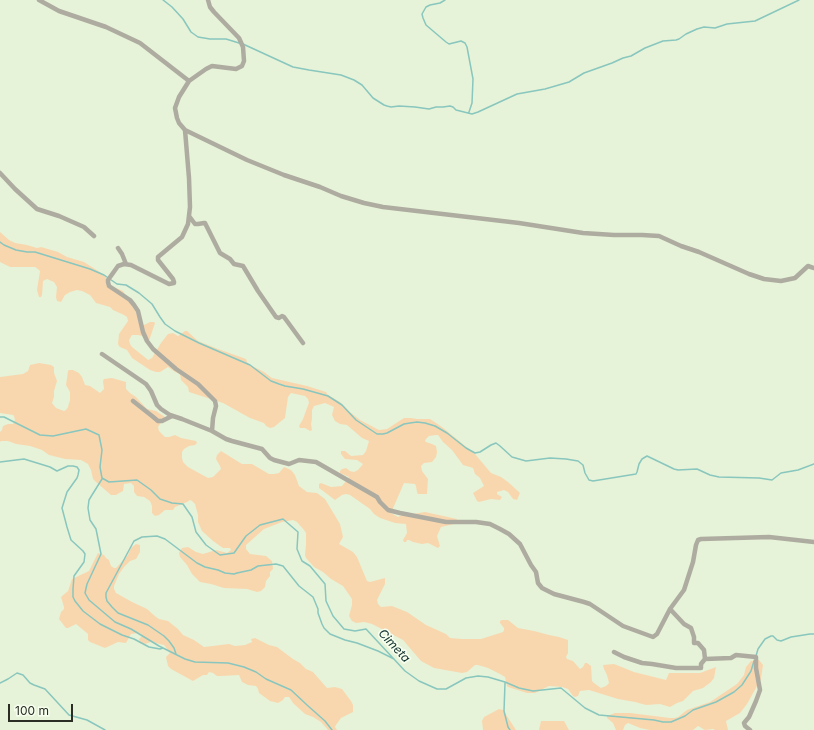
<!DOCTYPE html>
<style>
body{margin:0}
#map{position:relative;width:814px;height:730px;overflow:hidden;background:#e6f3d8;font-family:Inter,sans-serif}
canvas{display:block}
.scale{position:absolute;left:8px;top:704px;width:65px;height:18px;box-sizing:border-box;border:2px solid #292d24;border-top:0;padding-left:5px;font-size:12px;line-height:14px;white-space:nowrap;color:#292d24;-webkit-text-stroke:3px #f6feee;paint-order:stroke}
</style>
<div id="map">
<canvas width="814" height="730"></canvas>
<div class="scale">100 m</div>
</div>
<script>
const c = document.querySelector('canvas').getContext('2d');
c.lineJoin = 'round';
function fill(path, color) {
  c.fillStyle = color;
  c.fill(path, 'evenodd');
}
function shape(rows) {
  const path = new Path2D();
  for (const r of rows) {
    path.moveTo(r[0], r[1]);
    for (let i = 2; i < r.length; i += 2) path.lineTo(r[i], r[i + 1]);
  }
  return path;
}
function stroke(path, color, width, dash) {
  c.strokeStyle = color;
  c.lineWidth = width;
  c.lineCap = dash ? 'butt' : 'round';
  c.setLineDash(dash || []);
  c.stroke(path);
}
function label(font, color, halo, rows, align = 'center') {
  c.font = font + ' Inter,sans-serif';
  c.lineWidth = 3.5;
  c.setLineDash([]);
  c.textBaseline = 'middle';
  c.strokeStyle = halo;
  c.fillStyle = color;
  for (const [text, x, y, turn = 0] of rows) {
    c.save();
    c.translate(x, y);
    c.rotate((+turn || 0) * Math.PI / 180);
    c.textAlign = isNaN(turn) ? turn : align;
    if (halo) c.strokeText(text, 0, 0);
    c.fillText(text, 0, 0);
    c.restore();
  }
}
const green = shape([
 [0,232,9,240,15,243,27,245,37,248,41,247,58,252,67,257,84,262,106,276,106,282,109,285,123,291,136,312,140,326,144,325,150,322,154,322,155,323,149,341,142,336,138,335,132,335,129,340,130,344,132,347,147,359,148,360,152,358,161,343,168,334,173,333,178,336,185,331,187,331,198,341,218,349,246,359,247,362,250,365,264,372,272,378,307,386,326,392,328,395,340,402,350,412,360,420,379,430,387,429,404,418,411,418,417,419,430,419,442,427,475,454,491,473,501,477,508,482,520,493,517,500,513,499,508,492,504,490,497,492,497,494,502,497,500,500,491,499,479,502,477,501,473,493,484,486,480,478,475,474,473,468,463,465,452,450,443,442,438,435,436,435,429,436,426,439,425,441,426,442,432,444,436,446,437,452,436,457,432,462,424,463,421,466,422,471,428,479,427,494,418,494,417,492,416,486,415,484,404,483,391,513,398,517,406,513,413,514,425,512,457,519,454,524,441,527,437,536,440,546,438,548,428,543,422,544,413,542,409,540,407,540,406,542,404,542,403,540,407,533,406,524,395,523,380,518,374,514,370,509,350,495,346,494,342,495,335,500,319,488,319,484,321,483,331,487,342,486,349,477,340,473,340,471,342,469,346,468,350,471,354,472,358,470,363,464,357,460,345,459,341,454,341,451,345,451,351,456,363,455,366,451,369,441,362,438,347,425,340,424,335,421,332,415,334,407,325,403,314,406,312,410,312,419,311,424,312,430,310,431,305,428,300,428,299,426,303,419,307,408,309,403,308,399,305,396,291,393,288,397,285,418,280,422,274,427,270,428,266,426,264,423,250,418,223,403,189,392,188,387,181,380,180,374,175,372,168,367,160,372,156,372,150,370,132,358,127,350,120,347,119,346,118,344,119,334,128,321,127,317,124,315,113,310,110,307,96,303,90,295,82,291,77,290,70,292,65,295,61,302,57,301,56,297,57,287,54,282,47,279,43,281,42,295,41,297,39,297,37,290,40,271,39,270,35,267,10,267,0,262],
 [39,363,51,365,54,367,54,373,57,381,54,391,54,397,52,403,56,408,64,411,66,410,68,407,70,400,70,392,66,385,68,371,69,370,73,370,79,373,82,377,85,385,90,386,100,393,104,389,103,381,104,379,112,378,126,382,126,389,130,393,136,397,147,409,156,411,165,417,158,427,159,431,165,437,169,437,175,435,181,438,196,441,197,443,195,445,189,446,184,449,182,452,182,458,183,462,188,467,208,478,213,477,221,469,220,466,216,459,217,455,221,451,242,464,252,464,269,474,274,474,279,473,284,467,291,470,295,475,299,486,307,492,317,493,325,499,340,524,343,537,339,544,353,552,357,557,367,581,370,582,385,578,385,584,377,600,378,604,381,607,392,606,407,612,426,625,446,634,450,638,462,639,481,639,503,632,504,630,504,628,500,623,500,621,502,620,508,620,518,628,534,631,549,635,559,637,568,640,568,653,566,657,567,659,573,661,580,669,583,667,585,663,587,663,591,666,592,681,594,683,601,688,606,686,609,683,607,675,604,669,603,665,614,664,634,672,666,680,669,673,700,673,716,667,714,678,711,682,703,688,693,691,683,701,677,703,670,707,660,704,646,705,635,702,618,699,589,690,580,691,578,696,575,697,573,696,568,689,562,687,549,686,535,693,527,693,508,687,507,686,505,677,500,674,488,668,478,665,475,665,467,672,462,673,434,668,421,661,403,640,372,624,364,622,356,623,352,621,349,616,352,605,352,599,343,586,331,579,323,572,314,567,306,558,305,555,306,544,306,533,304,530,297,522,293,520,282,522,264,529,246,545,246,549,250,554,266,556,272,561,273,569,270,572,270,576,266,581,265,587,261,591,257,592,247,589,224,588,211,584,200,582,192,574,187,565,180,557,179,553,182,548,188,547,196,552,203,554,216,550,227,553,231,550,230,548,223,548,220,546,213,541,202,531,198,522,198,515,195,504,192,501,190,500,187,502,175,507,173,510,165,510,159,515,155,516,152,513,152,506,150,501,144,497,137,496,134,492,134,486,131,483,124,484,123,491,121,492,116,495,111,495,96,482,93,479,91,470,88,464,81,460,65,459,49,455,42,450,30,446,16,444,8,441,1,441,0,442,0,432,2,430,3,426,8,424,13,424,15,420,14,416,13,415,0,413,0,377,23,374,28,371,30,365],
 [136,544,140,545,140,552,136,559,130,561,124,567,119,574,114,586,114,589,116,593,132,602,147,609,156,617,159,619,168,621,178,629,183,635,194,640,204,647,229,644,235,646,245,645,252,642,251,639,255,638,269,645,277,647,293,659,300,663,306,669,313,672,327,688,335,687,342,689,351,701,353,705,353,712,341,718,336,725,335,727,337,730,328,730,321,722,313,717,305,714,293,703,289,697,285,697,283,700,278,703,270,701,259,693,258,689,256,686,248,685,242,682,239,675,221,676,217,676,213,673,209,672,207,675,203,675,193,681,171,669,168,666,166,657,170,653,164,645,151,642,145,644,140,643,139,639,142,636,140,633,138,633,131,634,126,643,118,642,105,648,90,642,88,640,88,634,76,624,68,628,66,628,59,619,61,612,64,609,64,607,61,597,68,591,72,579,89,571,98,553,104,555,106,558,109,560,111,566,114,568,116,568,128,555,131,548],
 [759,660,763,665,761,679,747,704,740,713,726,721,728,730,715,730,713,729,705,730,698,726,693,730,650,730,640,728,628,723,625,725,623,730,616,730,613,723,607,718,607,716,615,713,630,713,670,718,674,718,678,717,687,710,710,702,737,684,744,675,746,667,751,661],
 [499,709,503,710,516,730,483,730,482,721,484,717],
 [541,721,564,721,569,730,539,730]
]);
const stream = shape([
 [163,0,172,7,183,19,191,32,198,37,210,39,226,39,239,43],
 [445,0,440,3,430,5,426,7,422,14,423,18,426,25,446,42,449,44,461,41,465,43,467,47,473,79,472,103,469,112],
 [243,44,293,67,309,70,341,75,354,80,362,85,373,98,384,105,387,106,391,107,399,106,415,107,429,109,436,107,443,107,450,106,453,107,456,110,472,114,478,112,517,94,545,89,569,82,584,73,612,63,623,58,631,56,645,48,663,41,676,40,679,39,686,34,697,29,704,27,715,28,727,24,755,21,799,0],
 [0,242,4,245,16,250,27,252,35,252,90,269,104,275,117,284,126,285,139,293,152,304,160,317,165,324,175,331,199,343,250,365,271,381,279,384,285,386,303,389,328,396,342,405,356,420,377,434,383,434,387,433,404,424,410,423,417,422,425,423,435,426,447,433,466,448,475,453,480,452,491,445,496,443,500,446,512,457,526,461,550,458,566,459,578,461,583,465,585,473,589,480,593,481,636,474,637,472,639,464,642,459,647,456,674,469,678,470,697,469,710,475,719,477,759,478,772,480,781,473,798,470,814,464],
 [0,417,4,417,40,435,53,436,86,429,99,435,102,450,100,467,102,478,109,482,137,480,151,490,160,499,172,503,183,504,192,517,196,532,206,545,220,555,234,553,246,536,260,525,283,519,298,532,297,549,302,561,310,566,325,584,326,601,333,616,344,629,355,631,366,629,405,671,419,681,437,689,446,689,466,678,478,676,488,677,505,682,519,688,533,691,561,688,585,708,599,715,654,720,663,722,671,722,685,716,693,710,716,702,734,692,742,685,751,671,754,661],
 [0,462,24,459,50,467,57,471,68,466,73,466,77,467,79,470,78,475,77,478,67,492,62,508,67,527,71,540,83,551,85,554,84,562,74,576,73,589,73,597,75,601,83,611,100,624,122,635,134,639,149,647,160,649,163,648],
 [102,479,92,495,89,500,88,508,90,520,96,529,101,554,87,584,85,593,89,600,115,622,131,629,159,646,185,659,195,662,228,663,244,667,256,672,266,679,291,690,307,705,325,721,332,730],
 [176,654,174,648,169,641,164,636,148,625,118,613,112,607,107,601,106,597,106,593,134,541,142,537,157,536,165,539,197,563,205,567,218,570,225,573,234,574,237,573,251,570,258,566,276,564,283,566,299,586,313,597,318,609,318,613,322,624,324,628,330,634,345,640,357,643,378,651,394,659],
 [756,656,758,649,765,639,771,636,773,636,777,640,781,641,791,637,810,634,814,634],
 [0,683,8,679,17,673,23,675,30,683,34,685,45,689,69,715,87,720,105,730],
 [505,683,504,711,508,727,510,730]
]);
const minor = shape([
 [39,0,59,11,106,27,140,43,189,81],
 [208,0,210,7,214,12,239,38,243,47,244,61,242,66,236,69,212,66,206,69,189,81,179,97,175,108,177,118,179,123,185,130,247,160,284,175,320,187,341,196,364,203,383,207,519,223,583,233,614,235,642,235,659,236,681,246,699,252,749,274,764,279,781,281,795,278,808,266,814,268],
 [185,130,189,178,190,207,188,224,182,237,158,257,158,260,173,279,174,282,174,283,169,284,131,265,124,264,118,266,108,280,108,282,109,286,130,300,134,305,138,311,143,332,147,341,153,349,176,369,198,384,215,401,216,406,213,418,212,431,226,439,232,441,262,449,270,458,274,460,289,464,299,460,316,462,377,497,380,502,388,510,400,513,446,522,476,522,490,524,500,529,509,534,520,544,531,565,536,572,538,583,542,588,554,594,584,602,590,604,623,626,653,637,657,634,670,609,684,590,693,562,696,545,698,540,701,539,769,537,814,542],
 [0,173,15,189,37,209,59,216,84,227,94,236],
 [189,216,195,224,198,224,204,223,205,223,220,253,230,259,234,264,243,266,258,291,276,317,279,318,282,316,284,317,303,343],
 [118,248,122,254,126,264],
 [102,354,146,384,151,391,157,405,161,409,170,415,182,419,212,431],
 [133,401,152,416,158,421,162,421,172,416],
 [614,652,624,657,642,663,652,664,676,668,701,668,701,664,705,659,704,650,698,643,694,643,694,637,691,628,684,624,670,609],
 [705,659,731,658,736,655,756,657,756,668,760,690,756,701,749,717,744,723,745,726,750,730]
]);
const waterNames = [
 ["Cimeta",394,646,47]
];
fill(green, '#f8d7af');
stroke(stream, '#88c6be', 1.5);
stroke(minor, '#aeaca0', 4.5);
label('italic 12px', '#11302d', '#f6feee', waterNames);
</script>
